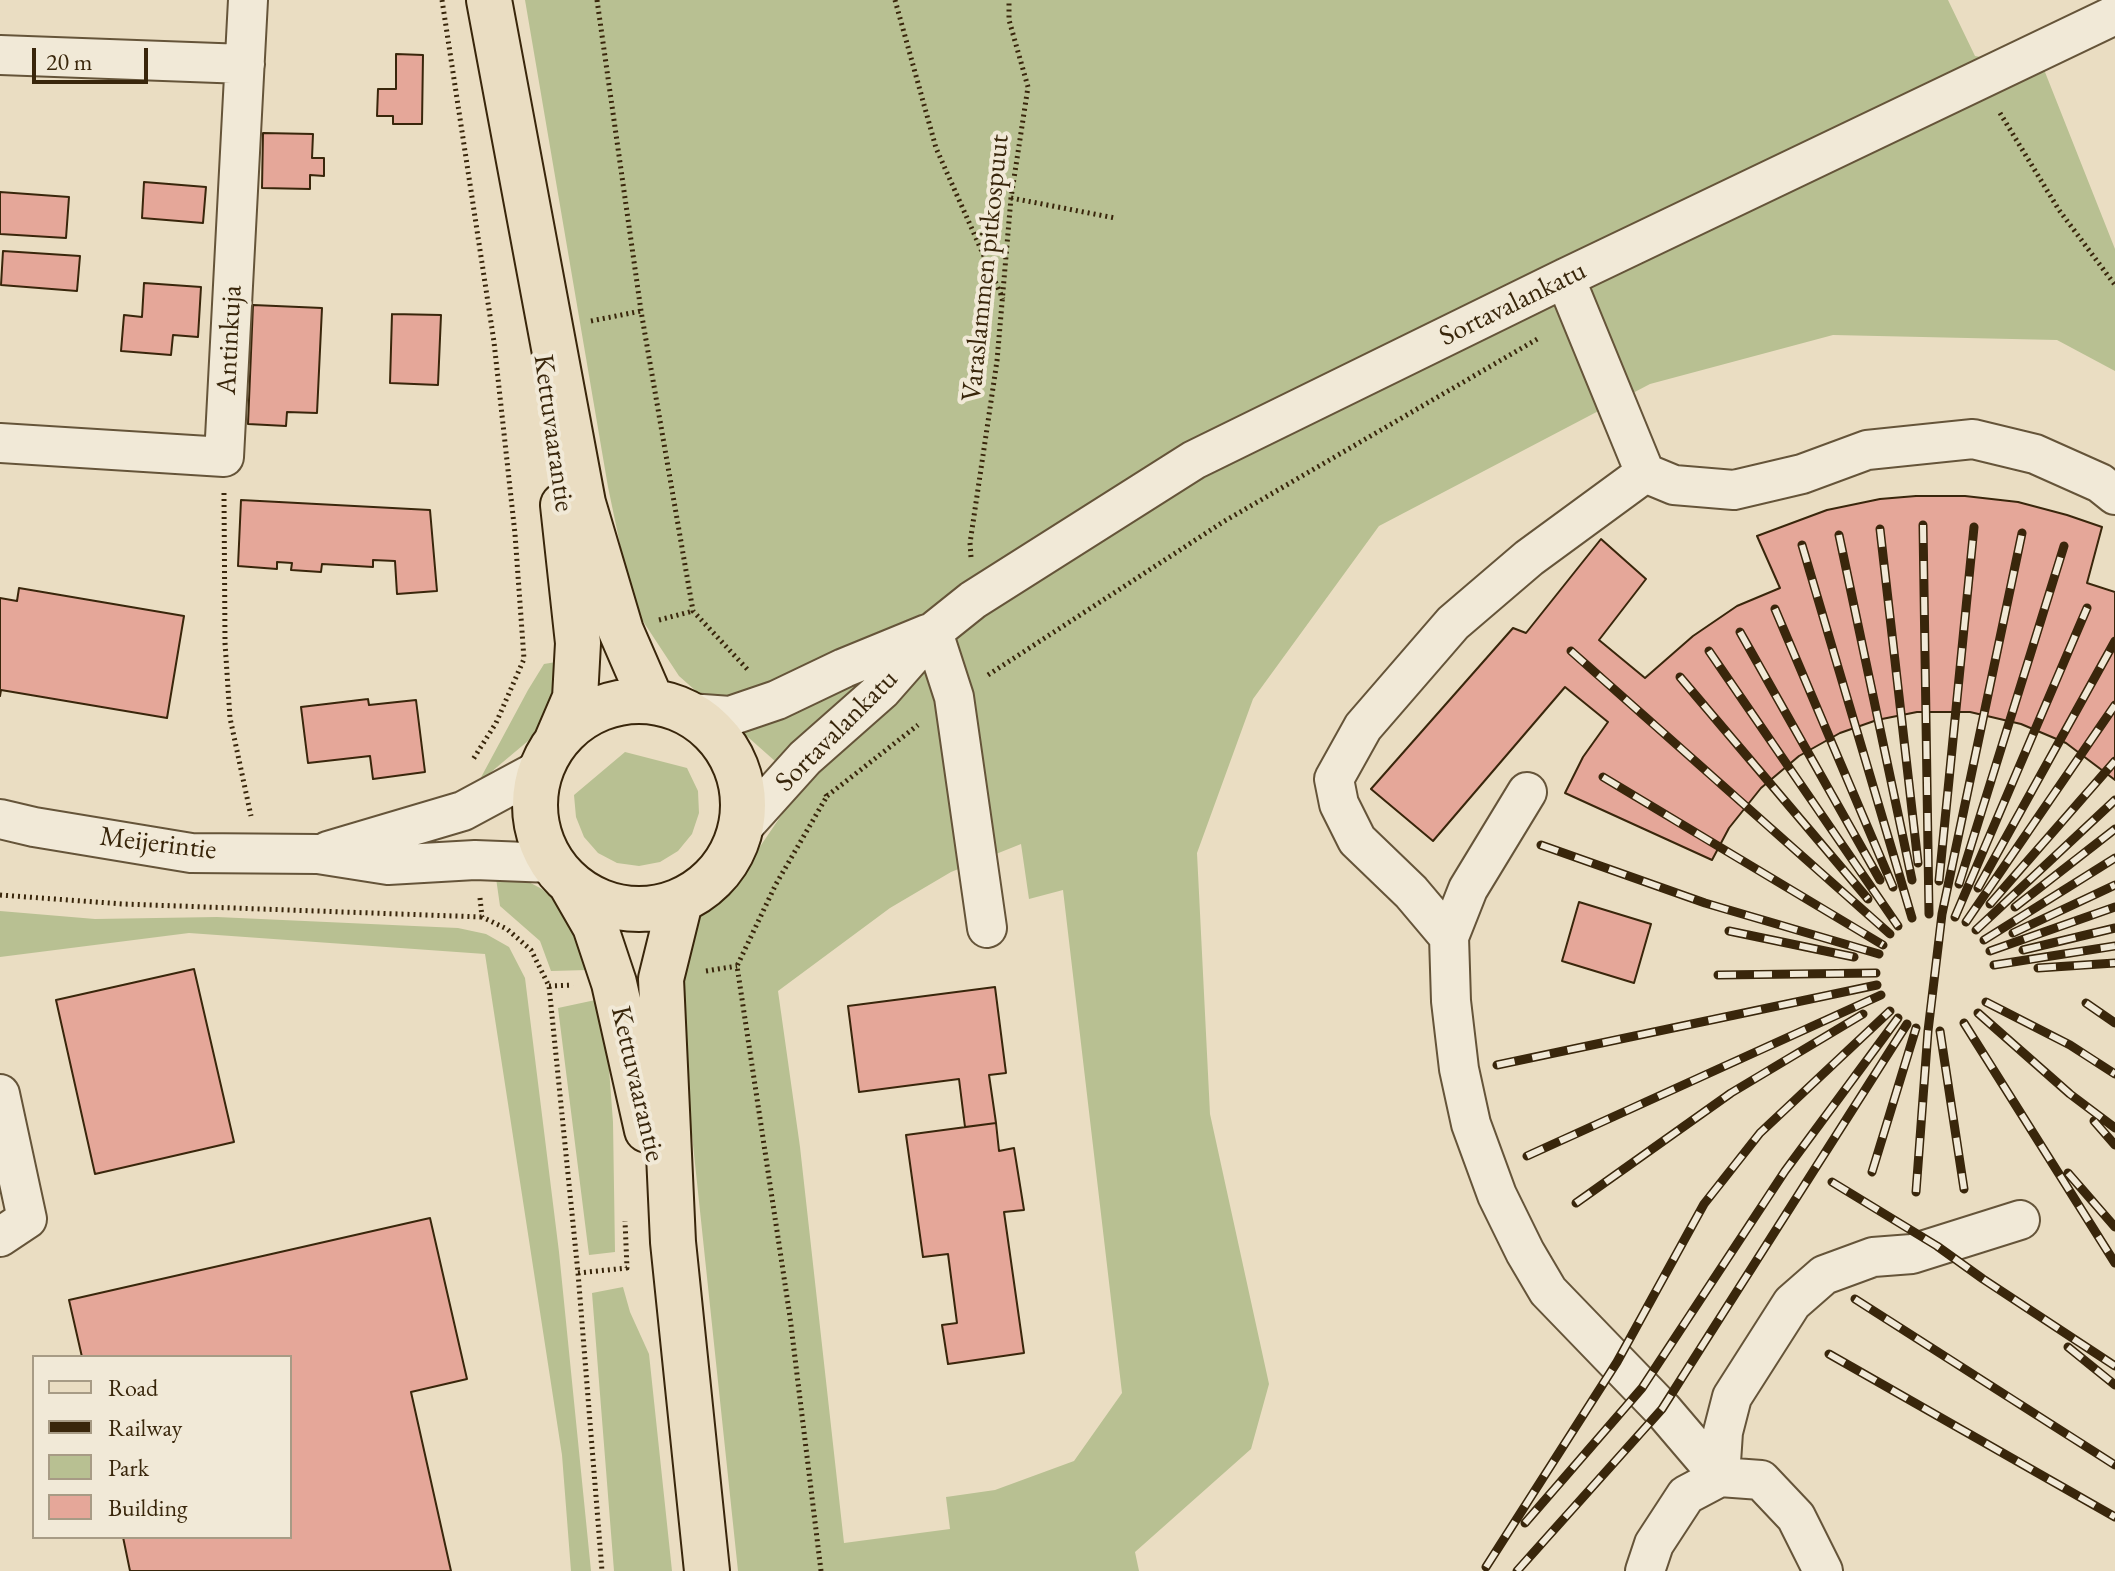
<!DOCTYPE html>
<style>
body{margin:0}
#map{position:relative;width:2115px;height:1571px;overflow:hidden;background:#eaddc2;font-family:"EB Garamond",serif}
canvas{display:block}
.legend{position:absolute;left:32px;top:1355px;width:260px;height:184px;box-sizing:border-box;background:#f1e9d7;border:2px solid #a79b85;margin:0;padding:10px 14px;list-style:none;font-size:24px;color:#39260b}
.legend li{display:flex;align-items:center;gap:16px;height:40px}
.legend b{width:40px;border:2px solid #a79b85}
.scale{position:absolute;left:32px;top:48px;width:116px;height:36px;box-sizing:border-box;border:4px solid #39260b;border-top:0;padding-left:10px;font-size:24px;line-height:28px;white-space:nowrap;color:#39260b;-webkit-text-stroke:6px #f1e9d7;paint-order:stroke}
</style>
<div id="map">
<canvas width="2115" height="1571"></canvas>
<ul class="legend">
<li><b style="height:10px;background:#eaddc2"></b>Road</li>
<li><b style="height:10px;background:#39260b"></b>Railway</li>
<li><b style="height:22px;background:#b8c092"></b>Park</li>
<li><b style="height:22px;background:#e5a799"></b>Building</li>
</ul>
<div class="scale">20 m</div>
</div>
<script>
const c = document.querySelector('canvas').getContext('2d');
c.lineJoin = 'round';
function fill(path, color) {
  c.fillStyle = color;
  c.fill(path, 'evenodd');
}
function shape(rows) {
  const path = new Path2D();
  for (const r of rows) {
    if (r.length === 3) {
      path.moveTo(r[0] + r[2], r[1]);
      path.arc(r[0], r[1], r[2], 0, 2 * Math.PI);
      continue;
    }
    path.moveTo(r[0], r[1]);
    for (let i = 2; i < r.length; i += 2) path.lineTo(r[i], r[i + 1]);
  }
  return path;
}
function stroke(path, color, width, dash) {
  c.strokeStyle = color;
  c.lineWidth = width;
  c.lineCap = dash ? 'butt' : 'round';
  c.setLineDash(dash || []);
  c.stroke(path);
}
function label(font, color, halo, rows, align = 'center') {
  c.font = font + ' "EB Garamond",serif';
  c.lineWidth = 8;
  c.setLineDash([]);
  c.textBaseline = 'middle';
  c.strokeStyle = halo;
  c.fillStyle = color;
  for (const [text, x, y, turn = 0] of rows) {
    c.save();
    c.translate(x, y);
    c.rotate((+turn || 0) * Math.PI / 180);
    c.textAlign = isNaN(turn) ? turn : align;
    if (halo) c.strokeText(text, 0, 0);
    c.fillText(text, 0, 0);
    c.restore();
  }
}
const green = shape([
 [525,0,1948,0,1975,56,2043,67,2115,249,2115,371,2057,340,1833,335,1650,384,1379,526,1253,699,1197,853,1210,1114,1269,1384,1251,1449,1135,1552,1139,1571,738,1571,677,993,689,928,742,873,802,785,679,676,633,606,608,487],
 [1021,844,1029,899,1063,890,1122,1393,1074,1461,995,1490,946,1497,950,1529,844,1543,800,1147,778,991,890,908,951,872],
 [562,661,550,709,528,741,478,783,528,690,544,664],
 [625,752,687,768,698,791,699,813,692,834,678,851,660,862,639,866,617,863,598,853,584,837,576,817,574,795],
 [496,878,523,879,542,889,559,905,573,931,587,970,551,971,540,941,500,906],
 [0,911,95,919,217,917,458,928,486,934,509,947,525,978,559,1252,591,1571,571,1571,562,1455,485,954,189,933,0,957],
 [600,999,608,1055,613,1122,615,1252,589,1255,558,1008],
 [623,1287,630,1312,649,1354,672,1571,614,1571,592,1293]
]);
const building = shape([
 [396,54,423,55,422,124,393,124,393,116,377,116,378,89,396,89,396,54],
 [263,133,313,134,312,158,324,158,324,176,310,175,310,189,262,188,263,133],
 [144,182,206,187,203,223,142,218,144,182],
 [0,192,69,197,66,238,0,234,0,192],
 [3,251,80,256,77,291,1,285,3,251],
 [144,283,201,287,198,337,173,335,171,355,121,351,124,315,142,317,144,283],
 [253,305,322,308,317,413,287,412,286,426,248,424,253,305],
 [392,314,441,315,438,385,390,383,392,314],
 [1916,496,1965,496,2018,502,2067,515,2102,527,2087,583,2115,592,2115,780,2066,743,2021,724,1970,712,1917,712,1877,720,1840,733,1799,756,1761,788,1729,828,1712,860,1565,793,1583,757,1608,722,1565,687,1433,841,1371,789,1513,628,1526,633,1601,539,1646,579,1599,640,1645,678,1693,636,1737,606,1780,588,1757,536,1827,510,1880,499,1916,496],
 [241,500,430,510,437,591,397,594,395,561,373,560,373,567,322,564,321,572,291,570,292,563,277,562,277,569,238,566,241,500],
 [19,588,184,616,167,718,1,690,0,696,0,598,17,601,19,588],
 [368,699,369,705,416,700,425,772,373,779,370,756,308,763,301,707,368,699],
 [1579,902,1651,924,1634,983,1562,961,1579,902],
 [194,969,234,1142,95,1174,56,1000,194,969],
 [995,987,1006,1073,989,1075,996,1123,965,1127,959,1079,859,1092,848,1006,995,987],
 [996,1123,999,1151,1014,1148,1024,1210,1004,1212,1024,1353,948,1364,942,1325,957,1323,948,1254,923,1257,906,1135,996,1123],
 [430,1218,467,1379,411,1392,451,1571,130,1571,123,1537,290,1537,290,1357,82,1357,69,1300,430,1218]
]);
const path = shape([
 [442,0,494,342,515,534,524,659,496,723,472,761],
 [597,0,641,311,693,611,748,670],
 [895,0,936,148,1003,299],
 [2000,113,2059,210,2115,285],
 [1011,198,1115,218],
 [591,321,641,311],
 [224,493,225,643,230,718,251,816],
 [971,557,970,543,997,361,1011,198,1028,87,1009,20,1009,0],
 [659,620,693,611],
 [988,675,1223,522,1539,338],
 [827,796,918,725],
 [0,895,123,904,482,917],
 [480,898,482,917,507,929,531,950,549,986,578,1273,602,1571],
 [706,971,737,966],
 [549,986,573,985],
 [578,1273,627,1268,625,1221],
 [821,1571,790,1317,737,966,776,884,827,796,825,793]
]);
const minor = shape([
 [0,55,245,64],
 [1565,278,1645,473,1674,485,1734,490,1802,474,1867,450,1973,439,2035,454,2100,483,2115,495],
 [0,443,224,457,248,0],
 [933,632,954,697,987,928],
 [689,713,730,716,777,700,844,668,927,634],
 [1527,792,1468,889,1449,937,1451,1001,1459,1069,1471,1124,1497,1195,1525,1252,1548,1291,1662,1409,1720,1477],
 [0,819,34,827,191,853,318,854,388,865,475,860,552,863],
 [741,829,805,758,882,690,933,632,973,600,1194,460,1565,278,2115,15],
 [328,851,463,811,541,769],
 [1449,937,1411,892,1357,840,1339,804,1334,779,1363,727,1453,623,1529,558,1645,473],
 [0,1094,27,1219,0,1237],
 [1720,1477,1723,1432,1732,1397,1792,1303,1824,1275,1873,1257,1912,1254,2020,1220],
 [1645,1571,1654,1544,1686,1495,1720,1477,1761,1480,1796,1517,1823,1571]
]);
const major = shape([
 [489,0,583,503,621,631,651,700],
 [639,805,104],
 [557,740,575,698,578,643,563,505],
 [572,886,595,926,614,983,647,1130],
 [680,902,661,979,673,1242,707,1571]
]);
const rail = shape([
 [1923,525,1929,914],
 [1880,529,1918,863],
 [1839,535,1912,880],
 [1802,545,1912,918],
 [1775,609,1893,887],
 [1740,632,1880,880],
 [1571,651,1890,934],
 [1709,651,1898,926],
 [1680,677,1868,899],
 [1603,777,1883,945],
 [1541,845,1705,903,1879,954],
 [1939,881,1974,527],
 [1959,884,2064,546],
 [1978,888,2115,641],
 [1990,904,2115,761],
 [2015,907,2115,829],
 [1955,917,2087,608],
 [1966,922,2115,705],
 [1976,930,2115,800],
 [1729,931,1854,957],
 [2013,933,2115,885],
 [1984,940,2115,858],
 [2023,950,2115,928],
 [1990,951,2115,907],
 [1994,965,2115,946],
 [2038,968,2115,963],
 [1718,975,1876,973],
 [1986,1002,2070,1045,2115,1074],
 [2086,1003,2115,1023],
 [1978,1013,2070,1094,2115,1128],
 [1964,1023,2115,1263],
 [1940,1031,1964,1189],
 [1497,1065,1877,985],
 [2094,1121,2115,1145],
 [1527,1156,1881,995],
 [1872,1172,1916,1028],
 [2068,1173,2115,1227],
 [1832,1182,1937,1246,1983,1279,2115,1366],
 [1916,1192,1928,1031,1942,914,2022,533],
 [1576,1203,1731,1093,1863,1014],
 [1855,1299,2115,1465],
 [2068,1347,2115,1385],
 [1829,1354,2115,1517],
 [1525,1523,1642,1388,1785,1171,1898,1018],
 [1486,1567,1617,1362,1704,1204,1760,1133,1890,1011],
 [1517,1571,1662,1409,1907,1024]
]);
const streetNames = [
 ["Varaslammen pitkospuut",986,268,-84],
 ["Sortavalankatu",1513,304,-26],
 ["Antinkuja",230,340,-87],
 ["Kettuvaarantie",553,433,82],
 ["Sortavalankatu",837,731,-45],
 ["Meijerintie",158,844,7],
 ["Kettuvaarantie",637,1084,77]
];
fill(green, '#b8c092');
fill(building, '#e5a799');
stroke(building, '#39260b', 2);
stroke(minor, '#655439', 42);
stroke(major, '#39260b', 48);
stroke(path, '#39260b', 5, [2, 4]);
stroke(minor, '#f1e9d7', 38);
stroke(major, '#eaddc2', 44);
stroke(rail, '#39260b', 9);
stroke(rail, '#f1e9d7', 6, [18]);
label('28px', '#39260b', '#f1e9d7', streetNames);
</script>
